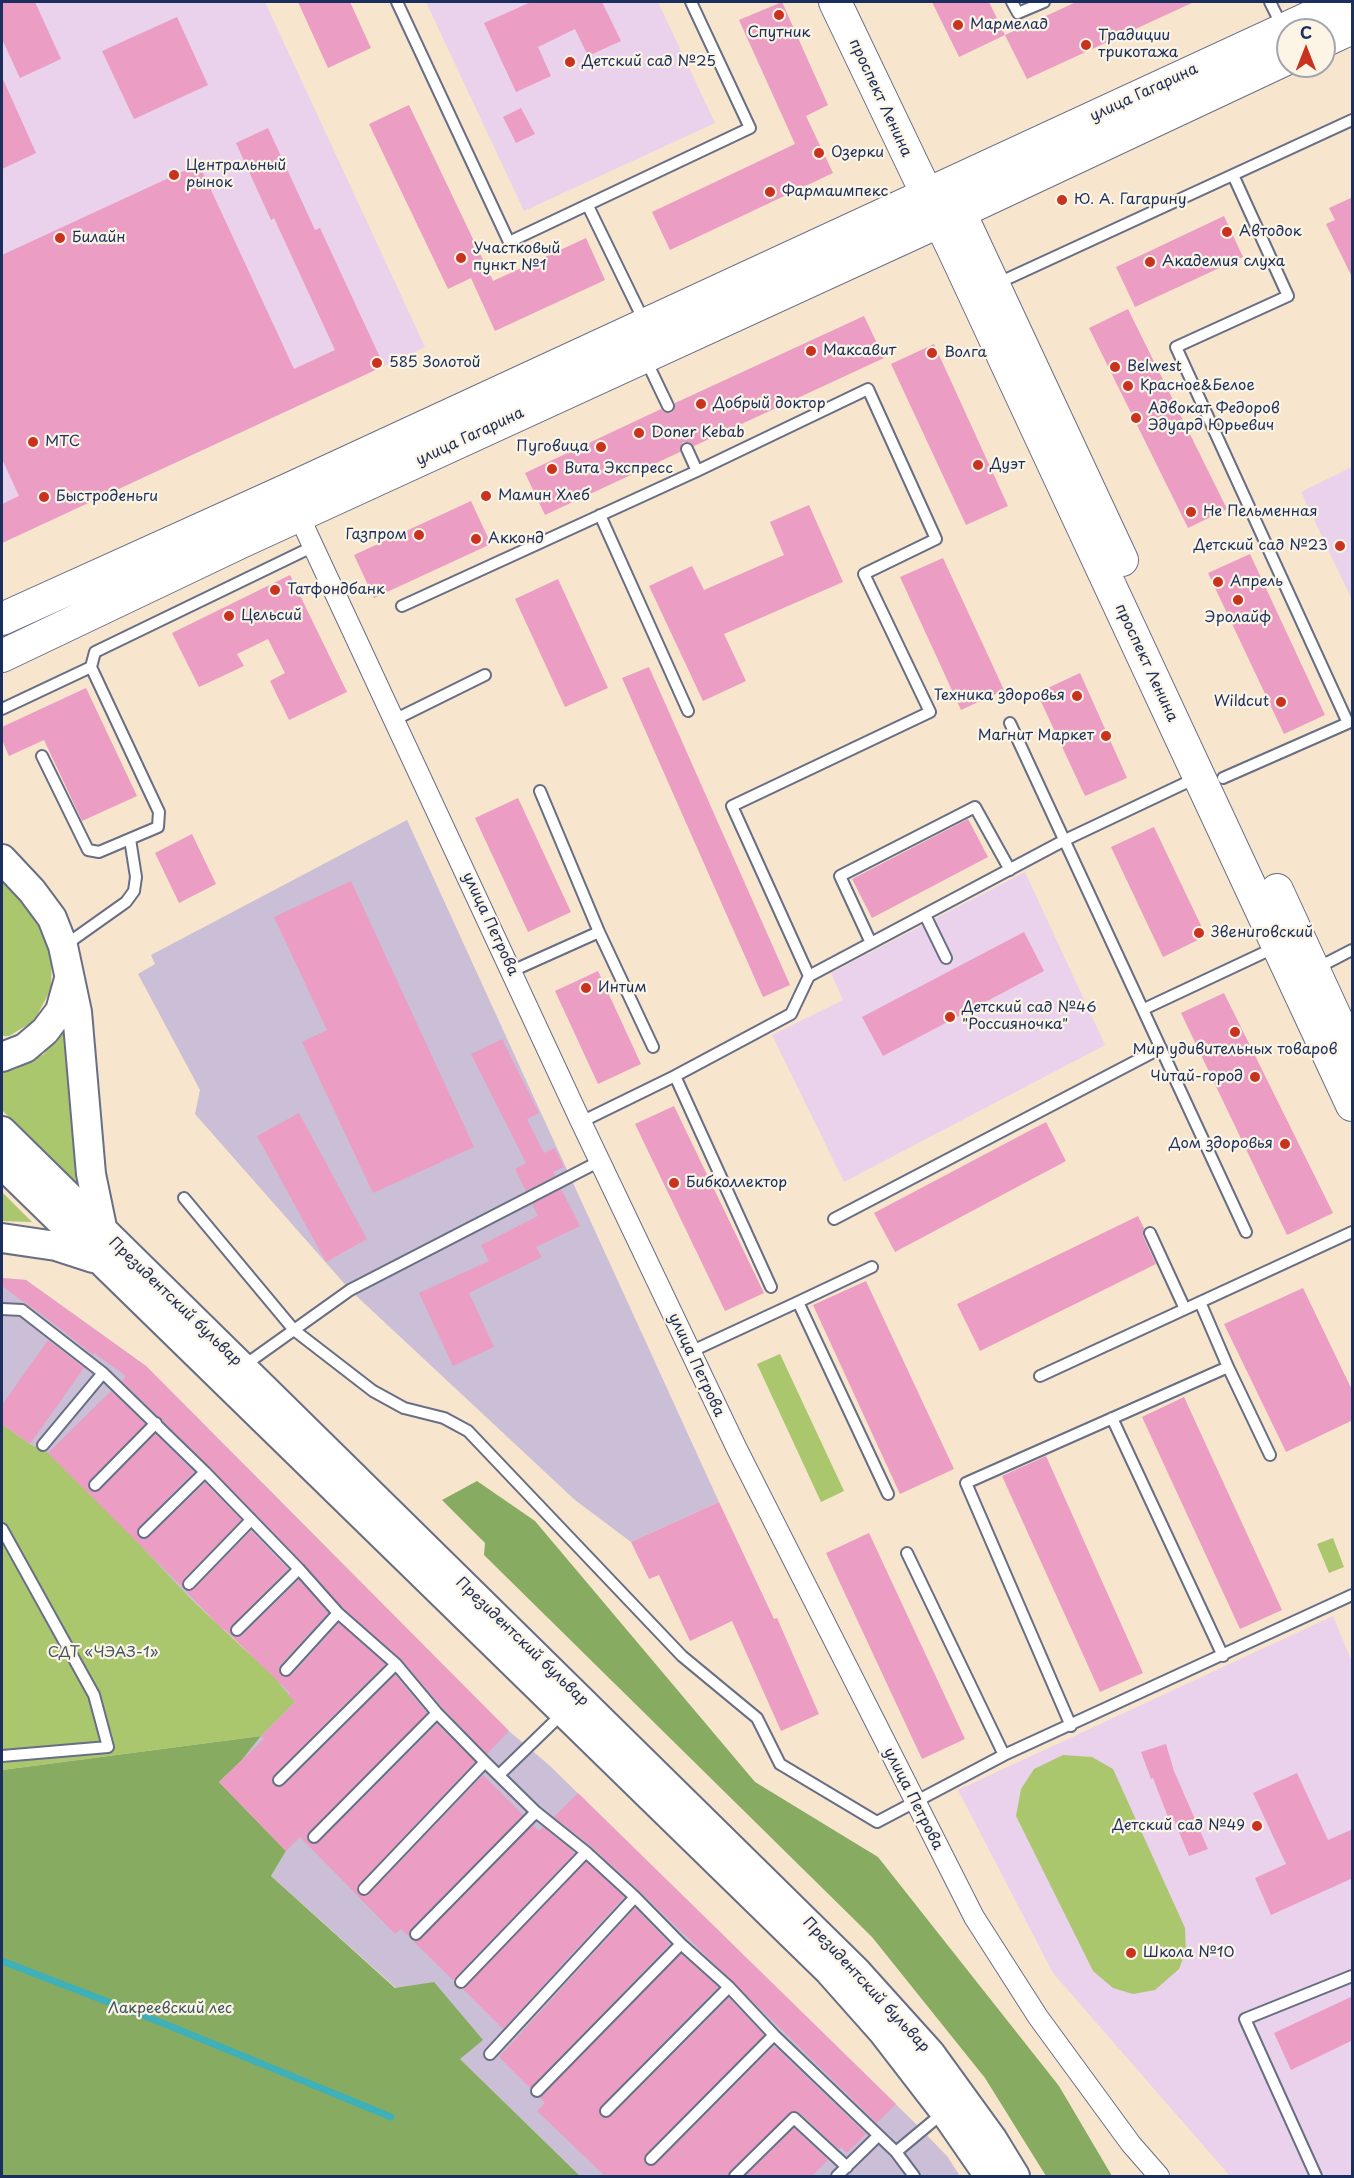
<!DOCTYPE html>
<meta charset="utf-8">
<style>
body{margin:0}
#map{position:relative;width:1354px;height:2178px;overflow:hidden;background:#f7e5cd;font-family:"Playpen Sans",sans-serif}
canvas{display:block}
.frame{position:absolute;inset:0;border:3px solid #1b2f5e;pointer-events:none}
.north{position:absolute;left:1276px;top:18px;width:60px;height:60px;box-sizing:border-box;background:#fcf5e5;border:2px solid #a2a6af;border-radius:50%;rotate:0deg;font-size:16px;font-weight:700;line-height:24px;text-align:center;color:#1b2f5e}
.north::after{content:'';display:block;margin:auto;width:21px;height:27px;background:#c8321e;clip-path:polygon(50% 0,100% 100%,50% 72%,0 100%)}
</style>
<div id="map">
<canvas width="1354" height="2178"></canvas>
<div class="frame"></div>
<div class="north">С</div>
</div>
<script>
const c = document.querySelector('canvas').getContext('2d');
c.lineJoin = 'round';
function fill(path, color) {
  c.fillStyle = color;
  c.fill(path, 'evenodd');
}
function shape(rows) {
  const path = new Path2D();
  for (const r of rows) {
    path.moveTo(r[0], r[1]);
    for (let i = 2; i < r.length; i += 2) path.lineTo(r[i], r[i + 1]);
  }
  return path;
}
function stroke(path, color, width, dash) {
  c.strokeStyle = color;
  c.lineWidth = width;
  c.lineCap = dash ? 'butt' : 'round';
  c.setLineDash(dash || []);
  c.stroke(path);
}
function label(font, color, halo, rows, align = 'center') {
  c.font = font + ' "Playpen Sans",sans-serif';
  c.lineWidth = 4.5;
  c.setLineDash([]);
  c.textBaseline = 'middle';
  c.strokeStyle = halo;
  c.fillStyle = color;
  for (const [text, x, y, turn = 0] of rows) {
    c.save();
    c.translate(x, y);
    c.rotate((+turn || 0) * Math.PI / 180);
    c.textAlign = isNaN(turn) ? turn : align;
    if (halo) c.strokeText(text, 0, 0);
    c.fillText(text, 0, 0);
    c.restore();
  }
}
const built = shape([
 [6,2,265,2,425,347,2,543,2,4],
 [426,2,658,2,715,123,524,211],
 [1352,467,1352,600,1301,492],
 [1025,872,1105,1045,844,1182,772,1035,843,1000,831,973],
 [1333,1616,1352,1662,1352,2176,1230,2176,1053,1973,958,1790]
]);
const industrial = shape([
 [407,820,719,1502,631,1542,575,1500,350,1290,195,1114,200,1090,138,974,155,964,151,955],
 [2,1278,26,1280,146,1366,509,1731,549,1765,913,2121,947,2156,960,2176,580,2176,460,2059,396,1988,271,1876,286,1851,219,1782,242,1760,261,1736,288,1695,242,1646,191,1599,98,1502,48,1454,30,1444,2,1424]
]);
const green = shape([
 [2,876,31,908,52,954,51,989,34,1021,9,1036,2,1036],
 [67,1020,76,1187,2,1110,2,1071,14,1070,44,1054],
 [2,1192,32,1222,2,1221],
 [780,1354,844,1491,821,1502,757,1364],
 [2,1424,30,1444,48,1453,128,1532,191,1599,273,1676,295,1702,261,1736,2,1770],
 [1333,1538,1344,1567,1329,1573,1317,1544],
 [1063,1755,1092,1757,1113,1769,1185,1928,1186,1951,1179,1969,1155,1990,1133,1994,1113,1988,1093,1971,1016,1816,1021,1789,1034,1769]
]);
const forest = shape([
 [477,1481,535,1521,755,1782,878,1857,1059,2086,1112,2176,1046,2176,985,2078,872,1937,484,1555,485,1543,442,1500],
 [261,1736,242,1760,219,1782,286,1851,271,1876,395,1988,434,1982,483,2040,460,2059,580,2176,2,2176,2,1770]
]);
const stream = shape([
 [2,1961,160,2022,391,2117]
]);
const building = shape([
 [2,2,35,2,61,59,20,78,2,39],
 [298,2,350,2,371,48,328,68],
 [531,2,602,2,621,41,588,56,575,29,538,47,551,76,516,92,484,23],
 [782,2,828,105,806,116,833,173,670,250,652,212,795,144,739,20],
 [932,2,989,2,1005,35,959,57],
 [1076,2,1194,2,1027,79,1005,35],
 [177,17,208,85,134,119,102,51],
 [2,77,36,153,2,169],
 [409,105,493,281,586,238,605,280,495,331,471,278,448,289,369,124],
 [521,108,535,134,516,143,503,117],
 [268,128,315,230,320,228,384,366,2,543,2,504,19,496,2,459,2,255,199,164,294,369,335,350,274,218,271,220,236,143],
 [1353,197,1353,279,1326,224,1335,220,1329,208],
 [1224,216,1243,257,1135,307,1116,267],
 [1128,309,1227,509,1188,528,1089,328],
 [864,316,884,358,694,446,688,442,683,442,680,448,680,452,545,515,525,473,661,409,664,412,671,413,674,410,675,403],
 [934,344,1008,506,966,525,891,364],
 [471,501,491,544,374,598,354,555],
 [809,505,843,582,724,634,746,681,703,701,649,586,692,566,704,590,784,555,770,522],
 [1250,554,1325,715,1284,734,1208,573],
 [943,558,1004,690,961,710,900,577],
 [290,575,347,692,289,720,270,681,285,673,268,639,237,654,244,666,199,687,172,633],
 [558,579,608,688,565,707,515,599],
 [649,667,790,985,763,997,622,678],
 [1080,673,1127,778,1085,796,1037,693],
 [86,688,137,796,82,821,44,740,9,756,2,740,2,727],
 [518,798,571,912,528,932,475,818],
 [968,819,988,857,872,918,852,879],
 [1154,827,1206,936,1163,957,1111,847],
 [192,834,216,884,179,903,155,853],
 [351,881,474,1147,373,1193,302,1042,327,1030,274,917],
 [1024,932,1044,971,883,1056,862,1017],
 [598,971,641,1064,598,1084,555,991],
 [1224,993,1333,1213,1287,1235,1181,1013],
 [502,1039,539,1113,527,1119,544,1153,555,1148,564,1167,553,1172,555,1176,526,1191,515,1169,526,1163,471,1054],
 [674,1106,764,1293,725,1311,635,1124],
 [299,1113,367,1239,326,1262,257,1136],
 [1046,1122,1066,1161,895,1252,874,1213],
 [561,1189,580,1226,536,1247,542,1257,469,1293,494,1347,453,1366,419,1293,489,1261,481,1245,538,1216,532,1204],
 [1138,1216,1144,1228,1143,1236,1156,1264,980,1351,957,1304],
 [2,1278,26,1280,146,1366,509,1731,487,1754,443,1708,401,1659,343,1608,304,1564,210,1467,122,1381,126,1376,94,1353,93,1355,57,1326,2,1286],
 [866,1281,954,1469,900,1494,813,1305],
 [1303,1288,1353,1392,1353,1420,1286,1452,1224,1324],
 [48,1340,84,1368,30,1444,2,1424,2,1405],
 [111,1391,145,1424,90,1480,88,1484,89,1490,94,1492,100,1490,155,1434,194,1472,139,1527,137,1533,139,1538,145,1539,149,1537,205,1483,241,1520,184,1579,182,1583,183,1588,48,1453],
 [1184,1397,1282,1610,1240,1629,1142,1417],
 [1046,1456,1143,1673,1100,1692,1002,1476],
 [719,1502,774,1619,777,1618,819,1714,781,1731,732,1621,690,1641,659,1575,649,1579,631,1542],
 [251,1531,288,1569,232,1625,230,1631,232,1636,238,1637,242,1635,299,1580,328,1613,280,1665,279,1669,281,1675,285,1677,292,1675,339,1623,385,1664,274,1775,272,1779,273,1785,278,1787,284,1785,395,1675,427,1713,309,1832,307,1836,308,1842,313,1844,319,1842,437,1724,475,1762,359,1884,357,1888,358,1894,363,1896,369,1894,483,1775,523,1815,411,1929,409,1936,401,1929,395,1934,300,1837,286,1851,219,1782,264,1739,261,1736,295,1702,288,1695,290,1693,224,1629,223,1630,185,1590,190,1591,194,1589],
 [869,1533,965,1739,922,1759,826,1553],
 [1166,1744,1174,1771,1208,1849,1189,1856,1172,1815,1168,1817,1153,1778,1151,1779,1141,1752],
 [1297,1773,1328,1840,1353,1829,1353,1878,1271,1915,1255,1878,1286,1864,1253,1793],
 [578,1793,896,2104,877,2123,640,1891,591,1846,554,1817],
 [533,1825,539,1831,543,1827,575,1853,453,1980,413,1941,421,1939],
 [586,1862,624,1897,503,2029,463,1989],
 [635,1908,670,1944,530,2088,499,2057],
 [681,1954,718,1987,601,2106,599,2110,600,2116,605,2118,611,2116,729,1998,764,2035,646,2154,644,2158,645,2164,650,2166,656,2164,774,2046,866,2134,847,2153,841,2147,839,2149,799,2112,793,2111,730,2171,728,2176,605,2176,537,2111,545,2103,540,2098],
 [1353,1996,1353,2040,1291,2070,1274,2033],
 [794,2128,828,2160,812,2176,745,2176]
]);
const lane = shape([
 [397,2,509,242,750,128,691,2],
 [1012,2,1018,13,1044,2],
 [1270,2,1282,26],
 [588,206,644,321],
 [996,284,1352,120],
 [645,358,668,406],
 [687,449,697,471],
 [600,515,688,711],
 [402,606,697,471,868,389,936,539,864,574,930,712,732,806,809,976],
 [2,709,91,667],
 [394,720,485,675],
 [1010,723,1246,1232],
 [42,756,88,850,99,852,158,827,159,812,91,667,95,652,314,546],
 [1223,778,1348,723,1176,347,1288,296,1233,175],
 [540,791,599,932,653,1047],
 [925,915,946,958],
 [871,943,840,876,975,807,1010,870],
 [64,946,126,902,134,891,136,877,130,839],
 [1317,968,1352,950],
 [512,971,599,932],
 [1144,1009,1276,947],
 [675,1076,771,1287],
 [581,1122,675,1076,791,1014,809,976,1065,840,1196,778],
 [184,1198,294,1330,373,1391,404,1408,444,1418,468,1431,682,1656,757,1718,780,1764,877,1822,1004,1755,1352,1595],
 [834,1219,1161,1048],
 [1150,1233,1185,1309],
 [798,1302,872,1267],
 [1200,1302,1228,1367,1270,1455],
 [2,1309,22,1310,103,1373,205,1472,299,1569,338,1613,396,1664,437,1713,485,1762,536,1812,586,1852,635,1897,681,1944,729,1987,774,2035,896,2152,914,2176],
 [690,1352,798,1302,888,1494],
 [242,1367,350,1290,600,1161],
 [1040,1376,1352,1232],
 [1112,1418,1223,1656],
 [43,1445,103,1373],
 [95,1485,156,1423],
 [2,1529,94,1695,108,1747,2,1756],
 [144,1532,205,1472],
 [907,1553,1004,1755],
 [189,1584,251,1520],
 [237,1630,299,1569],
 [286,1670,338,1613],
 [1071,1726,966,1483,1228,1367],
 [499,1775,564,1712],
 [279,1780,396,1664],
 [314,1837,437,1713],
 [364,1889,485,1762],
 [416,1934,536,1812],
 [461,1982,586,1852],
 [490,2054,635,1897],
 [537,2091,681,1944],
 [606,2111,729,1987],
 [896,2152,944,2112],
 [651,2159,774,2035],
 [735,2176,794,2118,847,2167],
 [837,2176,878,2136],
 [1316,2176,1245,2019,1352,1976]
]);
const street = shape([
 [299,516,581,1122,737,1449,974,1917,1038,2017,1131,2144,1159,2176]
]);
const secondary = shape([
 [2,859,32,891,52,918,63,946,77,1012,91,1174,103,1232],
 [2,1057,25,1048,45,1031,60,1011,69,979],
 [2,1131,857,1972,930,2053,993,2140,1015,2176],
 [2,1164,828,1970,883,2032,944,2111,989,2176],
 [2,1238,56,1246,93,1258]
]);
const primary = shape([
 [835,2,955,253,1352,1105],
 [1324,41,1352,28],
 [954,200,1122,560],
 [2,619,287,490,1343,2],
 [2,656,241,542,960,212,1288,58],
 [1277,890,1352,1053]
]);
const markers = [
 [779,15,6,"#c8321e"],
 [958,25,6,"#c8321e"],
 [1086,45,6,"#c8321e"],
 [570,62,6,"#c8321e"],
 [819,153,6,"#c8321e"],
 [174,175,6,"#c8321e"],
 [770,192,6,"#c8321e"],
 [1062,200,6,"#c8321e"],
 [1227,232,6,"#c8321e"],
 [60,238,6,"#c8321e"],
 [461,258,6,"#c8321e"],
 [1150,262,6,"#c8321e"],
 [811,351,6,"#c8321e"],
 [932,353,6,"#c8321e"],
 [377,363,6,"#c8321e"],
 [1115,367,6,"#c8321e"],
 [1128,386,6,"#c8321e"],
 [701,404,6,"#c8321e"],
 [1136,418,6,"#c8321e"],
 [639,433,6,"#c8321e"],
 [33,442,6,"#c8321e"],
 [601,447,6,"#c8321e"],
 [978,465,6,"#c8321e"],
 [552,469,6,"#c8321e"],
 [486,496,6,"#c8321e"],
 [44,497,6,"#c8321e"],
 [1191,512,6,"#c8321e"],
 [419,535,6,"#c8321e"],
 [476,539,6,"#c8321e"],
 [1340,546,6,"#c8321e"],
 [1218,582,6,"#c8321e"],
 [275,590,6,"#c8321e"],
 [1238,600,6,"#c8321e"],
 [229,616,6,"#c8321e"],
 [1077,696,6,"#c8321e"],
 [1281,702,6,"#c8321e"],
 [1106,736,6,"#c8321e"],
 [1199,933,6,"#c8321e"],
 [586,988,6,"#c8321e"],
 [950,1017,6,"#c8321e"],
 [1235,1032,6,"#c8321e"],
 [1255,1077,6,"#c8321e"],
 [1285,1144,6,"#c8321e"],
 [674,1183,6,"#c8321e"],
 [1257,1826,6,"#c8321e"],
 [1131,1953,6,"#c8321e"]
];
const poiNames = [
 ["Мармелад",970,25],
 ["Спутник",779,33,"center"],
 ["Традиции",1098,36],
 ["трикотажа",1098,53],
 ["Детский сад №25",582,62],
 ["Озерки",831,153],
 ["Центральный",186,166],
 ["рынок",186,183],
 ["Фармаимпекс",782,192],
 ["Ю. А. Гагарину",1074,200],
 ["Автодок",1239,232],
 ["Билайн",72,238],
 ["Участковый",473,249],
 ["пункт №1",473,266],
 ["Академия слуха",1162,262],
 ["Максавит",823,351],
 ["Волга",944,353],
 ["585 Золотой",389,363],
 ["Belwest",1127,367],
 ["Красное&Белое",1140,386],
 ["Добрый доктор",713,404],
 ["Адвокат Федоров",1148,409],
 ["Эдуард Юрьевич",1148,426],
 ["Doner Kebab",651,433],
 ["МТС",45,442],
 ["Пуговица",589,447,"right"],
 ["Дуэт",990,465],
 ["Вита Экспресс",564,469],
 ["Мамин Хлеб",498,496],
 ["Быстроденьги",56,497],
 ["Не Пельменная",1203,512],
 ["Газпром",407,535,"right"],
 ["Акконд",488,539],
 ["Детский сад №23",1328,546,"right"],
 ["Апрель",1230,582],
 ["Татфондбанк",287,590],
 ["Цельсий",241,616],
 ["Эролайф",1238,618,"center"],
 ["Техника здоровья",1065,696,"right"],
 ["Wildcut",1269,702,"right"],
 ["Магнит Маркет",1094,736,"right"],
 ["Звениговский",1211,933],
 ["Интим",598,988],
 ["Детский сад №46",962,1008],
 ["\"Россияночка\"",962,1025],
 ["Мир удивительных товаров",1235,1050,"center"],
 ["Читай-город",1243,1077,"right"],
 ["Дом здоровья",1273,1144,"right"],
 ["Бибколлектор",686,1183],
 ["Детский сад №49",1245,1826,"right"],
 ["Школа №10",1143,1953]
];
const streetNames = [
 ["улица Гагарина",1144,93,-25],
 ["проспект Ленина",880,98,65],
 ["улица Гагарина",470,437,-25],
 ["проспект Ленина",1146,663,65],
 ["улица Петрова",490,924,65],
 ["Президентский бульвар",175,1302,44],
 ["улица Петрова",696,1365,65],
 ["Президентский бульвар",522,1642,44],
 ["улица Петрова",913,1799,63],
 ["Президентский бульвар",866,1985,47]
];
const parkNames = [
 ["СДТ «ЧЭАЗ-1»",103,1653],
 ["Лакреевский лес",170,2009]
];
fill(built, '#ead1ec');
fill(industrial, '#cabfd6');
fill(green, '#aac76e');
fill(forest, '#87ac61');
stroke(stream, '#3fb0b7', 7);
fill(building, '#ec9dc3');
stroke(lane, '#686f85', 14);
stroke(street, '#686f85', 22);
stroke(secondary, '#686f85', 32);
stroke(primary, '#686f85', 34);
stroke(lane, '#fff', 10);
stroke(street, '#fff', 20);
stroke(secondary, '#fff', 28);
stroke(primary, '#fff', 32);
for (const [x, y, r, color] of markers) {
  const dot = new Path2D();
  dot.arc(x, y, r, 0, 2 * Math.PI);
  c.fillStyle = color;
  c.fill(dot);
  stroke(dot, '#fcf5e5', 2);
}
label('15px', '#1b2f5e', '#fcf5e5', poiNames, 'left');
label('15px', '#1b2f5e', '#fcf5e5', streetNames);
label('15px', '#3f5562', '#fcf5e5', parkNames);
</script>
